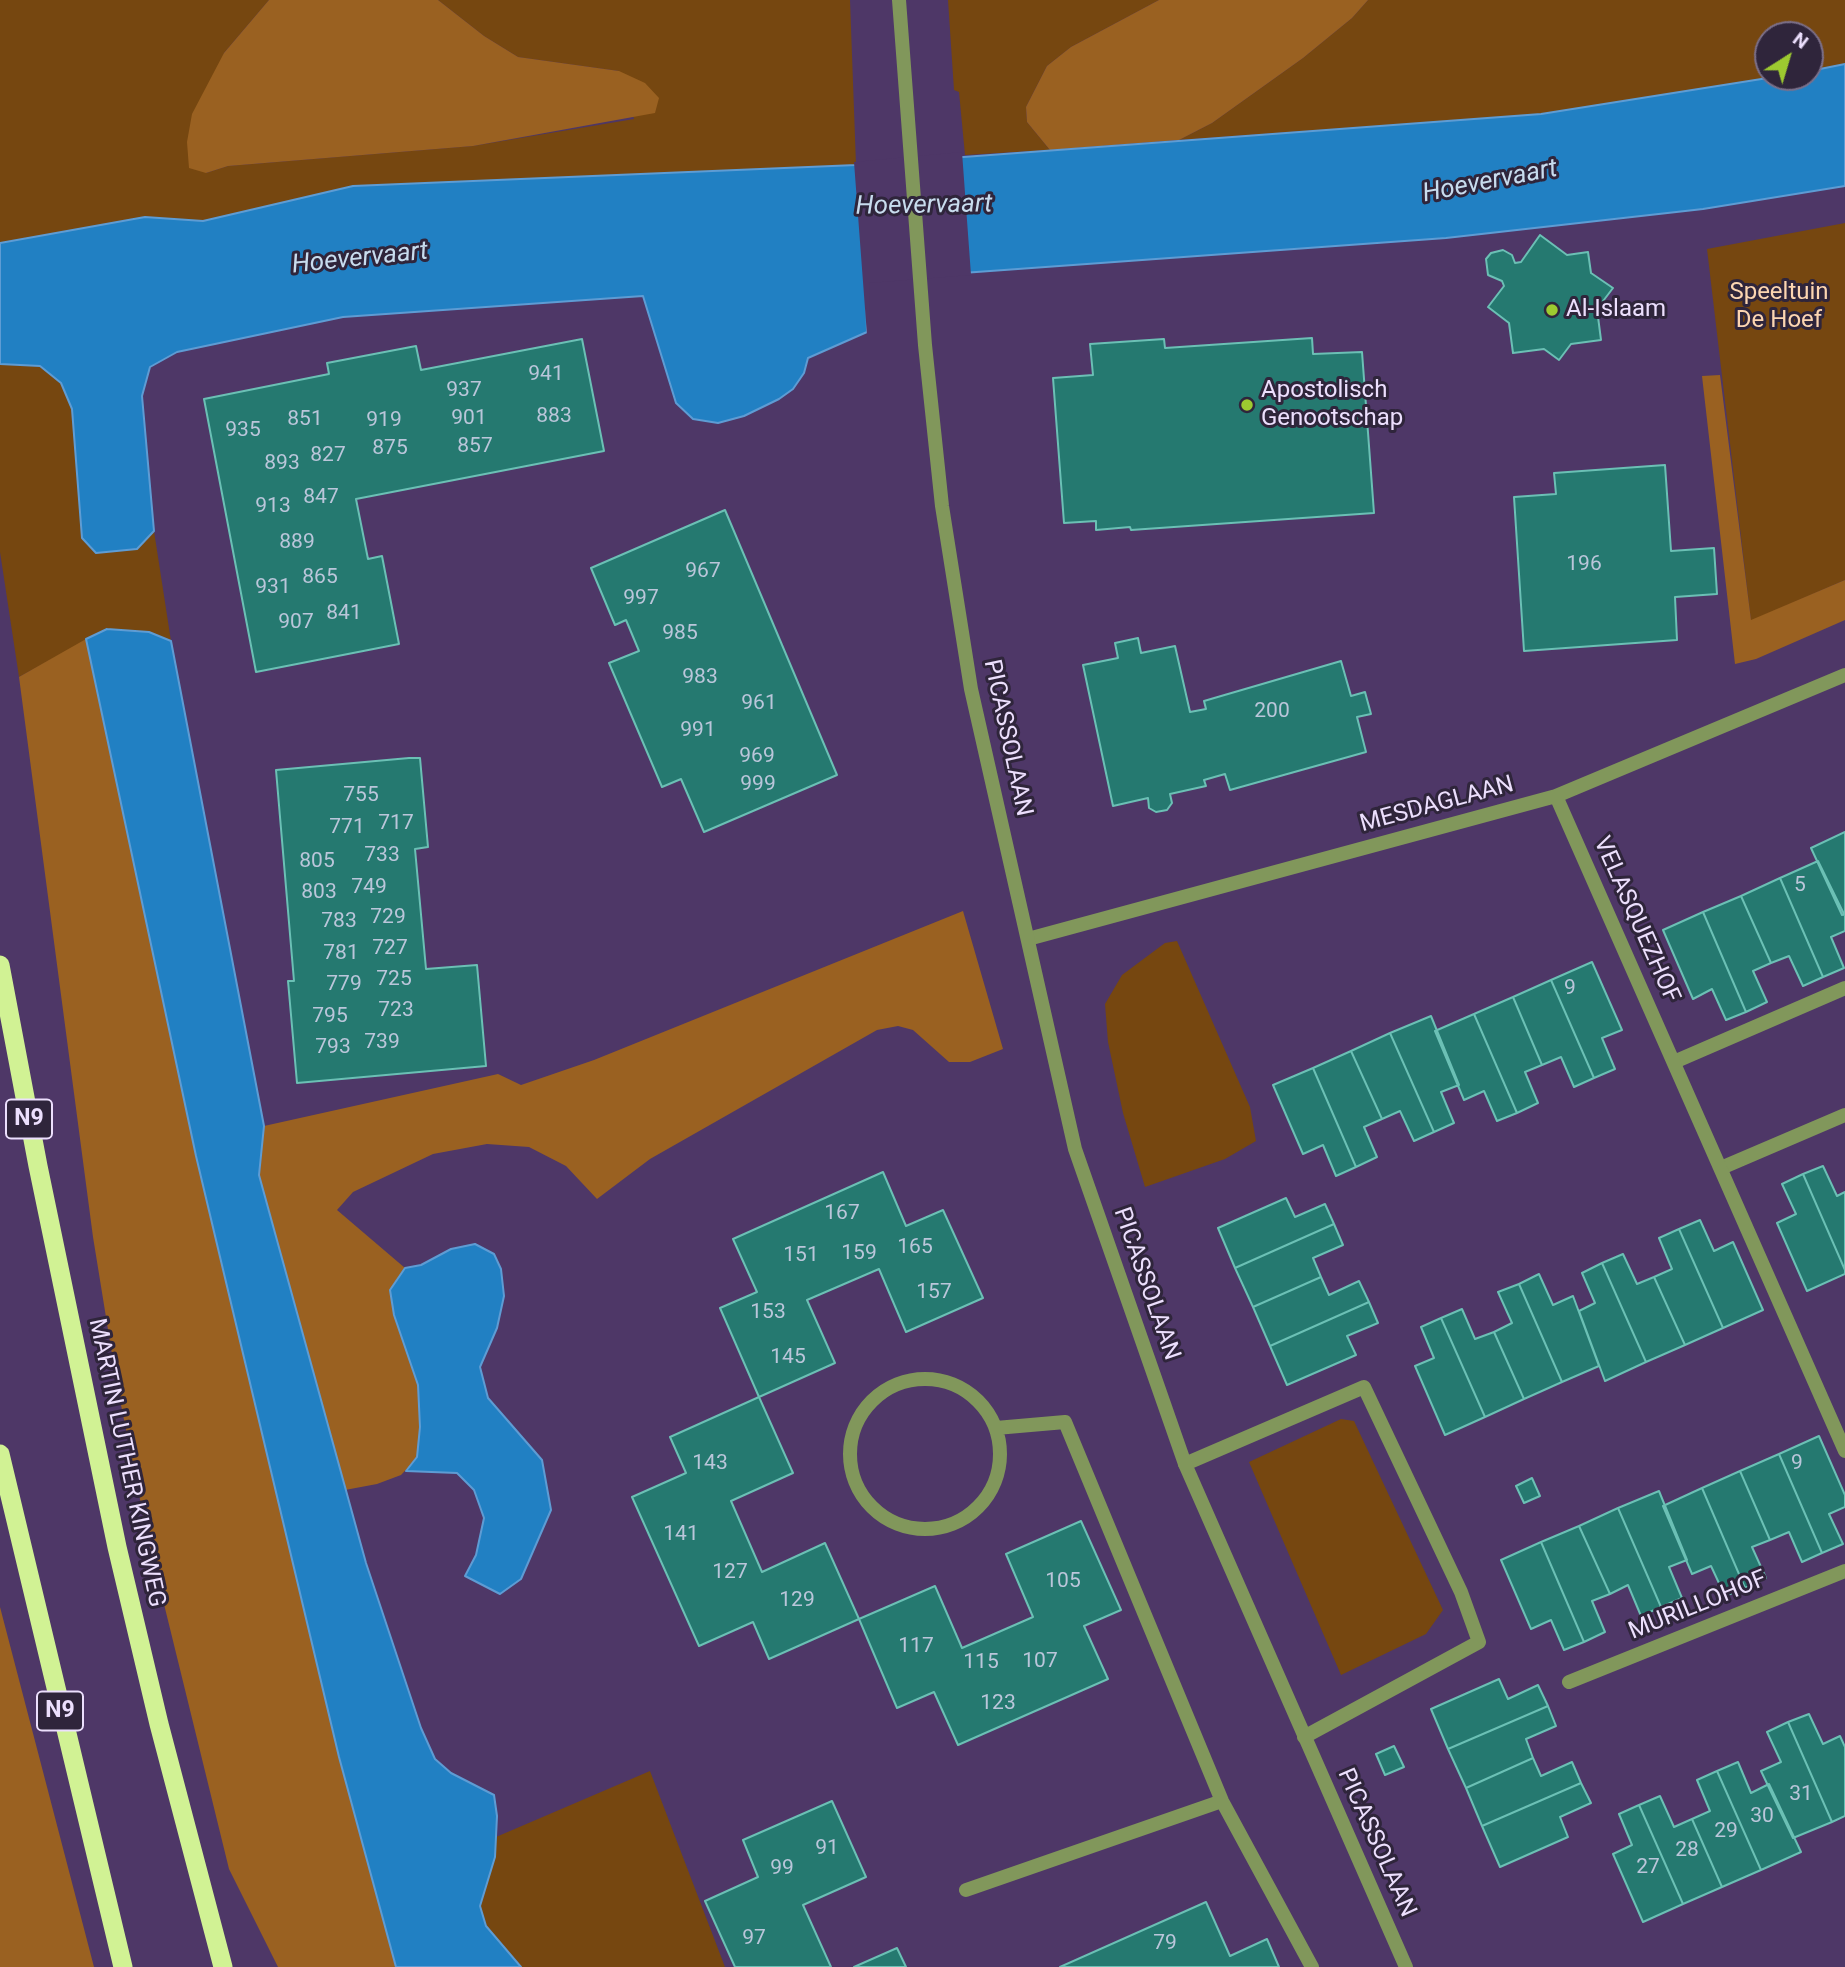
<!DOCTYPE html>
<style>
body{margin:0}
#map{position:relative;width:1845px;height:1967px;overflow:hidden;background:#4e3767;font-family:Roboto,sans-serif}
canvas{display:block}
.north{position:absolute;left:1754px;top:21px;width:70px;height:70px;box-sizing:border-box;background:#2f253b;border:2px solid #7b6f89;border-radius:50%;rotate:37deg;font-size:19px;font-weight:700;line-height:28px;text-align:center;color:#ecdffd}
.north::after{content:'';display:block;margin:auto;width:24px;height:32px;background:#9dca30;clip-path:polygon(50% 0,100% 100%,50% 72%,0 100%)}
</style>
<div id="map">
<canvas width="1845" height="1967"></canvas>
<div class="north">N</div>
</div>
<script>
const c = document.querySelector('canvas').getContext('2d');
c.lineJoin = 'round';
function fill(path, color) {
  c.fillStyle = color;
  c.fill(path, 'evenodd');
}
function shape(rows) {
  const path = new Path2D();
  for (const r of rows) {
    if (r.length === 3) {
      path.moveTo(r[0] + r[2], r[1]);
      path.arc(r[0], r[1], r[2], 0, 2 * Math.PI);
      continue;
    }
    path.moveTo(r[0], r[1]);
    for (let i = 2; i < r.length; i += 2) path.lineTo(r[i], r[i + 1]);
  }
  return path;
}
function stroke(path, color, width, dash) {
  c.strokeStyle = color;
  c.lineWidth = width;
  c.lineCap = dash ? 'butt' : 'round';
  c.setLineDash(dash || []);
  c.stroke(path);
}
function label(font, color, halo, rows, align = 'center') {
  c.font = font + ' Roboto,sans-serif';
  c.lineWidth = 6;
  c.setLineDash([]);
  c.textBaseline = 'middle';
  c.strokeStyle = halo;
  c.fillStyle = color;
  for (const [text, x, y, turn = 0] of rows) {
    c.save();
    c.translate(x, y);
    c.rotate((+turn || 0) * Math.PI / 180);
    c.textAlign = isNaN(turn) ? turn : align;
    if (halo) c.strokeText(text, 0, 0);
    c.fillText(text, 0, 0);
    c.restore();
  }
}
const green = shape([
 [0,0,269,0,224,53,206,173,228,166,473,146,634,119,619,71,518,57,484,36,438,0,850,0,856,165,353,186,203,221,145,217,0,243],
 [948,0,1159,0,1071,47,1047,66,1026,107,1027,122,1050,150,965,155,959,92,954,90],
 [1368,0,1845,0,1845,64,1810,71,1810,35,1768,35,1768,77,1774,77,1541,114,1179,140,1212,123,1303,58,1352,18],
 [1845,223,1845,580,1751,621,1707,249],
 [17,363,40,366,61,383,72,409,83,538,96,553,137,549,154,531,171,641,149,632,107,629,19,677,0,552,0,364],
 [1177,941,1250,1107,1256,1141,1225,1159,1145,1187,1123,1113,1108,1042,1105,1004,1122,975,1165,943],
 [1341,1419,1354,1421,1443,1610,1426,1634,1341,1675,1249,1462],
 [650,1771,725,1967,521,1967,486,1926,480,1906,495,1857,496,1837]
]);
const forest = shape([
 [269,0,438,0,484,36,518,57,619,71,645,83,659,98,655,113,473,146,228,166,206,173,189,168,187,142,192,114,224,53],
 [1159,0,1368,0,1352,18,1303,58,1212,123,1179,140,1050,150,1027,122,1026,107,1047,66,1071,47],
 [1720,375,1751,620,1845,580,1845,620,1756,659,1735,664,1702,376],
 [86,639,196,1156,339,1757,396,1967,278,1967,229,1869,148,1539,117,1385,93,1237,19,677],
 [963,911,1003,1049,970,1062,949,1062,913,1030,898,1026,877,1030,650,1159,597,1199,566,1166,529,1147,487,1144,433,1154,353,1192,337,1210,405,1268,390,1290,394,1315,418,1385,420,1427,417,1458,401,1475,377,1484,345,1490,259,1175,264,1126,498,1074,521,1085,594,1060],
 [0,1607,94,1967,0,1967]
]);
const water = shape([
 [1845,64,1845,186,1703,209,1446,238,866,280,867,332,808,358,804,373,793,389,779,399,744,416,718,423,693,419,676,403,643,296,343,317,177,352,150,367,142,396,154,531,137,549,96,553,82,538,72,409,61,383,40,366,0,364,0,243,145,217,203,221,353,186,856,165,1541,114,1774,77,1810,77,1810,71,1845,64],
 [107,629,149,632,171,641,264,1126,259,1175,366,1563,421,1728,435,1759,451,1773,494,1795,497,1816,495,1857,480,1906,486,1926,521,1967,396,1967,339,1757,196,1156,86,639,107,629],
 [475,1244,494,1254,501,1269,504,1296,497,1328,480,1367,488,1398,542,1460,551,1510,521,1579,500,1594,465,1576,476,1555,484,1518,474,1490,457,1473,406,1471,417,1457,420,1427,418,1385,394,1315,390,1290,405,1268,421,1265,451,1249,475,1244]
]);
const pier = shape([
 [962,152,971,275,869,283,870,332,867,335,854,162]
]);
const building = shape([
 [1540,235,1567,255,1588,252,1591,273,1613,288,1597,309,1601,340,1571,344,1559,360,1544,349,1513,353,1509,323,1488,307,1504,286,1502,281,1488,275,1486,259,1491,253,1503,250,1512,255,1515,263,1521,262,1540,235],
 [1312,338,1313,354,1362,352,1374,513,1131,530,1130,527,1096,530,1096,521,1064,523,1053,378,1093,375,1090,344,1164,339,1165,348,1312,338],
 [582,339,604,451,356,499,368,559,382,556,399,644,256,672,204,399,329,374,327,363,416,346,421,370,582,339],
 [1665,465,1671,551,1714,548,1717,594,1675,597,1677,640,1524,651,1514,497,1556,494,1554,473,1665,465],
 [725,510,837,775,704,832,681,779,662,787,609,663,639,651,626,620,615,625,591,568,725,510],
 [1138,638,1141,653,1175,646,1190,712,1206,709,1204,701,1341,661,1351,696,1365,692,1371,714,1357,717,1366,752,1230,790,1225,774,1204,780,1206,786,1170,794,1172,803,1167,810,1156,812,1149,808,1148,798,1113,806,1083,665,1118,658,1115,643,1138,638],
 [409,758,420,758,428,847,415,849,426,969,477,965,486,1066,297,1083,288,981,294,981,276,770,409,758],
 [1845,832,1845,914,1842,915,1811,848,1845,832],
 [1818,861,1845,916,1845,931,1831,937,1844,968,1823,977,1780,878,1818,861],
 [1780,878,1823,977,1803,986,1789,956,1771,963,1741,896,1780,878],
 [1741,896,1771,963,1753,971,1767,1002,1746,1012,1703,912,1741,896],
 [1703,912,1746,1012,1726,1020,1712,989,1693,999,1663,930,1703,912],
 [1592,962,1622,1030,1602,1038,1615,1069,1594,1078,1551,980,1592,962],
 [1551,980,1594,1078,1574,1087,1561,1057,1542,1065,1513,997,1551,980],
 [1513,997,1542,1065,1525,1072,1538,1103,1517,1113,1474,1014,1513,997],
 [1474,1014,1517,1113,1497,1121,1484,1091,1464,1100,1435,1031,1474,1014],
 [1431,1016,1459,1085,1441,1092,1454,1123,1434,1132,1390,1033,1431,1016],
 [1390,1033,1434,1132,1414,1141,1400,1111,1382,1119,1351,1051,1390,1033],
 [1351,1051,1382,1119,1364,1127,1377,1157,1356,1167,1313,1068,1351,1051],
 [1313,1068,1356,1167,1336,1176,1323,1145,1303,1154,1273,1085,1313,1068],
 [1823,1166,1837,1196,1845,1192,1845,1270,1803,1174,1823,1166],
 [883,1172,906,1226,943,1210,983,1298,906,1332,879,1269,807,1300,835,1363,759,1397,720,1308,757,1292,733,1239,883,1172],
 [1803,1174,1845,1270,1845,1274,1807,1291,1777,1223,1796,1214,1782,1184,1803,1174],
 [1286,1198,1295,1217,1325,1204,1334,1224,1235,1268,1218,1228,1286,1198],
 [1700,1220,1714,1251,1733,1242,1763,1310,1723,1328,1679,1229,1700,1220],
 [1334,1224,1343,1245,1313,1258,1321,1277,1253,1307,1235,1268,1334,1224],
 [1679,1229,1723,1328,1685,1345,1654,1277,1672,1269,1659,1238,1679,1229],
 [1623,1254,1637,1284,1654,1277,1685,1345,1646,1362,1602,1263,1623,1254],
 [1602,1263,1646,1362,1605,1381,1579,1311,1595,1303,1582,1273,1602,1263],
 [1539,1274,1553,1305,1573,1296,1599,1366,1562,1382,1519,1284,1539,1274],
 [1321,1277,1329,1295,1359,1281,1369,1302,1270,1346,1253,1307,1321,1277],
 [1519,1284,1562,1382,1524,1399,1494,1332,1512,1323,1498,1292,1519,1284],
 [1369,1302,1378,1323,1347,1336,1356,1355,1287,1385,1270,1346,1369,1302],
 [1462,1309,1475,1339,1494,1332,1524,1399,1485,1417,1441,1318,1462,1309],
 [1441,1318,1485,1417,1445,1435,1415,1366,1434,1358,1421,1327,1441,1318],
 [759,1397,793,1473,731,1501,762,1572,825,1543,859,1619,769,1659,753,1622,699,1646,632,1497,686,1473,670,1437,759,1397],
 [1819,1436,1845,1495,1845,1507,1829,1514,1843,1544,1822,1553,1779,1454,1819,1436],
 [1779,1454,1822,1553,1802,1562,1789,1532,1770,1540,1740,1471,1779,1454],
 [1740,1471,1770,1540,1752,1547,1766,1578,1745,1588,1702,1488,1740,1471],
 [1532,1478,1540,1496,1524,1503,1516,1486,1532,1478],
 [1702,1488,1745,1588,1725,1596,1711,1566,1692,1574,1663,1506,1702,1488],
 [1659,1491,1687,1560,1669,1567,1682,1598,1661,1607,1618,1508,1659,1491],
 [1618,1508,1661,1607,1641,1616,1628,1585,1610,1594,1579,1526,1618,1508],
 [1081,1521,1121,1610,1084,1626,1108,1679,958,1745,934,1692,897,1708,859,1619,935,1586,962,1648,1033,1617,1006,1554,1081,1521],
 [1579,1526,1610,1594,1592,1601,1605,1632,1584,1642,1541,1542,1579,1526],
 [1541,1542,1584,1642,1564,1650,1551,1620,1531,1629,1501,1560,1541,1542],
 [1499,1679,1508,1699,1538,1685,1548,1706,1448,1749,1431,1709,1499,1679],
 [1548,1706,1556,1726,1526,1739,1533,1758,1466,1788,1448,1749,1548,1706],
 [1809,1714,1823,1744,1840,1736,1845,1747,1845,1816,1832,1822,1788,1722,1809,1714],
 [1788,1722,1832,1822,1793,1838,1761,1771,1781,1762,1767,1732,1788,1722],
 [1394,1746,1404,1767,1385,1775,1376,1754,1394,1746],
 [1533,1758,1541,1776,1572,1762,1581,1783,1482,1826,1466,1788,1533,1758],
 [1738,1762,1751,1793,1769,1784,1801,1852,1761,1870,1717,1771,1738,1762],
 [1717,1771,1761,1870,1722,1887,1692,1819,1710,1811,1697,1780,1717,1771],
 [1581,1783,1591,1803,1560,1817,1568,1837,1500,1867,1482,1826,1581,1783],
 [1660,1796,1674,1827,1692,1819,1722,1887,1683,1904,1639,1805,1660,1796],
 [832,1801,866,1877,803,1905,831,1967,735,1967,705,1901,758,1877,743,1840,832,1801],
 [1639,1805,1683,1904,1643,1922,1613,1854,1632,1845,1619,1814,1639,1805],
 [1206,1902,1230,1956,1267,1939,1279,1967,1060,1967,1206,1902],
 [897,1948,906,1967,854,1967,897,1948]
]);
const service = shape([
 [925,1454,75],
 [996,1428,1065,1422,1222,1801,1312,1967],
 [966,1890,1222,1801]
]);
const pedestrian = shape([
 [1674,1062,1845,988],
 [1721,1168,1845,1115],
 [1569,1682,1845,1571]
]);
const minor = shape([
 [1556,796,1845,1451],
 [1028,939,1556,796,1845,675],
 [1185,1464,1364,1387,1461,1592,1479,1642,1304,1737]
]);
const tertiary = shape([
 [899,0,925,345,942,506,971,689,1075,1149,1185,1464,1406,1967]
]);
const trunk = shape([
 [0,965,38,1166,117,1547,159,1724,223,1967],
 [0,1454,123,1967]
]);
const markers = [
 [1552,310,7,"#9dca30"],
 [1247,405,7,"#9dca30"]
];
const numberNames = [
 ["941",546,375],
 ["937",464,391],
 ["883",554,417],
 ["901",469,419],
 ["851",305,420],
 ["919",384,421],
 ["935",243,431],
 ["857",475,447],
 ["875",390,449],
 ["827",328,456],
 ["893",282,464],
 ["847",321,498],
 ["913",273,507],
 ["889",297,543],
 ["196",1584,565],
 ["967",703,572],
 ["865",320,578],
 ["931",273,588],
 ["997",641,599],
 ["841",344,614],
 ["907",296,623],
 ["985",680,634],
 ["983",700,678],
 ["961",759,704],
 ["200",1272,712],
 ["991",698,731],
 ["969",757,757],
 ["999",758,785],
 ["755",361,796],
 ["717",396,824],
 ["771",347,828],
 ["733",382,856],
 ["805",317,862],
 ["5",1800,886],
 ["749",369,888],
 ["803",319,893],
 ["729",388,918],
 ["783",339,922],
 ["727",390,949],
 ["781",341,954],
 ["725",394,980],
 ["779",344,985],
 ["9",1570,989],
 ["723",396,1011],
 ["795",330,1017],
 ["739",382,1043],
 ["793",333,1048],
 ["167",842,1214],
 ["165",915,1248],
 ["159",859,1254],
 ["151",801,1256],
 ["157",934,1293],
 ["153",768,1313],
 ["145",788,1358],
 ["143",710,1464],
 ["9",1797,1464],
 ["141",681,1535],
 ["127",730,1573],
 ["105",1063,1582],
 ["129",797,1601],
 ["117",916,1647],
 ["107",1040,1662],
 ["115",981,1663],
 ["123",998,1704],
 ["31",1801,1795],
 ["30",1762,1817],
 ["29",1726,1832],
 ["91",827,1849],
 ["28",1687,1851],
 ["27",1648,1868],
 ["99",782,1869],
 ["97",754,1939],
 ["79",1165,1944]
];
const shields = [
 [29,1119,46],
 [60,1711,46]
];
const shieldNames = [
 ["N9",29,1119],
 ["N9",60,1711]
];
const parkNames = [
 ["Speeltuin",1779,293],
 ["De Hoef",1779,321]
];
const poiNames = [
 ["Al-Islaam",1566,310],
 ["Apostolisch",1261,391],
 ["Genootschap",1261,419]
];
const streetNames = [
 ["PICASSOLAAN",1007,738,78],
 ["MESDAGLAAN",1437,805,-15],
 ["VELASQUEZHOF",1636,920,66],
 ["PICASSOLAAN",1146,1284,71],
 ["MARTIN LUTHER KINGWEG",126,1463,78],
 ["MURILLOHOF",1698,1606,-22],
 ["PICASSOLAAN",1376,1843,66]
];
const waterNames = [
 ["Hoevervaart",1490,182,-11],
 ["Hoevervaart",924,206,-1],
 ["Hoevervaart",360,259,-6]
];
fill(green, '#764710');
fill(forest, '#9a6121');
fill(water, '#2180c3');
stroke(water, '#5e9cd4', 2);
fill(pier, '#4e3767');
fill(building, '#257970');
stroke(building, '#6bc0b5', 2);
stroke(service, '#81975b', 14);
stroke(pedestrian, '#81975b', 14);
stroke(minor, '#81975b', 14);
stroke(tertiary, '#81975b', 14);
stroke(trunk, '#d1f294', 19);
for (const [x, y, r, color] of markers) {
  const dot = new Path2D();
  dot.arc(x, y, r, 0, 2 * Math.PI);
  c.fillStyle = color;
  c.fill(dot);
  stroke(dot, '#2f253b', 2.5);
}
label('21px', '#bac6da', null, numberNames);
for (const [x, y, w] of shields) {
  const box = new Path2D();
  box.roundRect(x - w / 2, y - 19.5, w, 39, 5);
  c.fillStyle = '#2f253b';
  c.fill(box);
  stroke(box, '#ecdffd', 2);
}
label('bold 23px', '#ecdffd', null, shieldNames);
label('24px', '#fcd5b1', '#2f253b', parkNames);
label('24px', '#ecdffd', '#2f253b', poiNames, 'left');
label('24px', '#ecdffd', '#2f253b', streetNames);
label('italic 26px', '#c8dcee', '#2f253b', waterNames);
</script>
